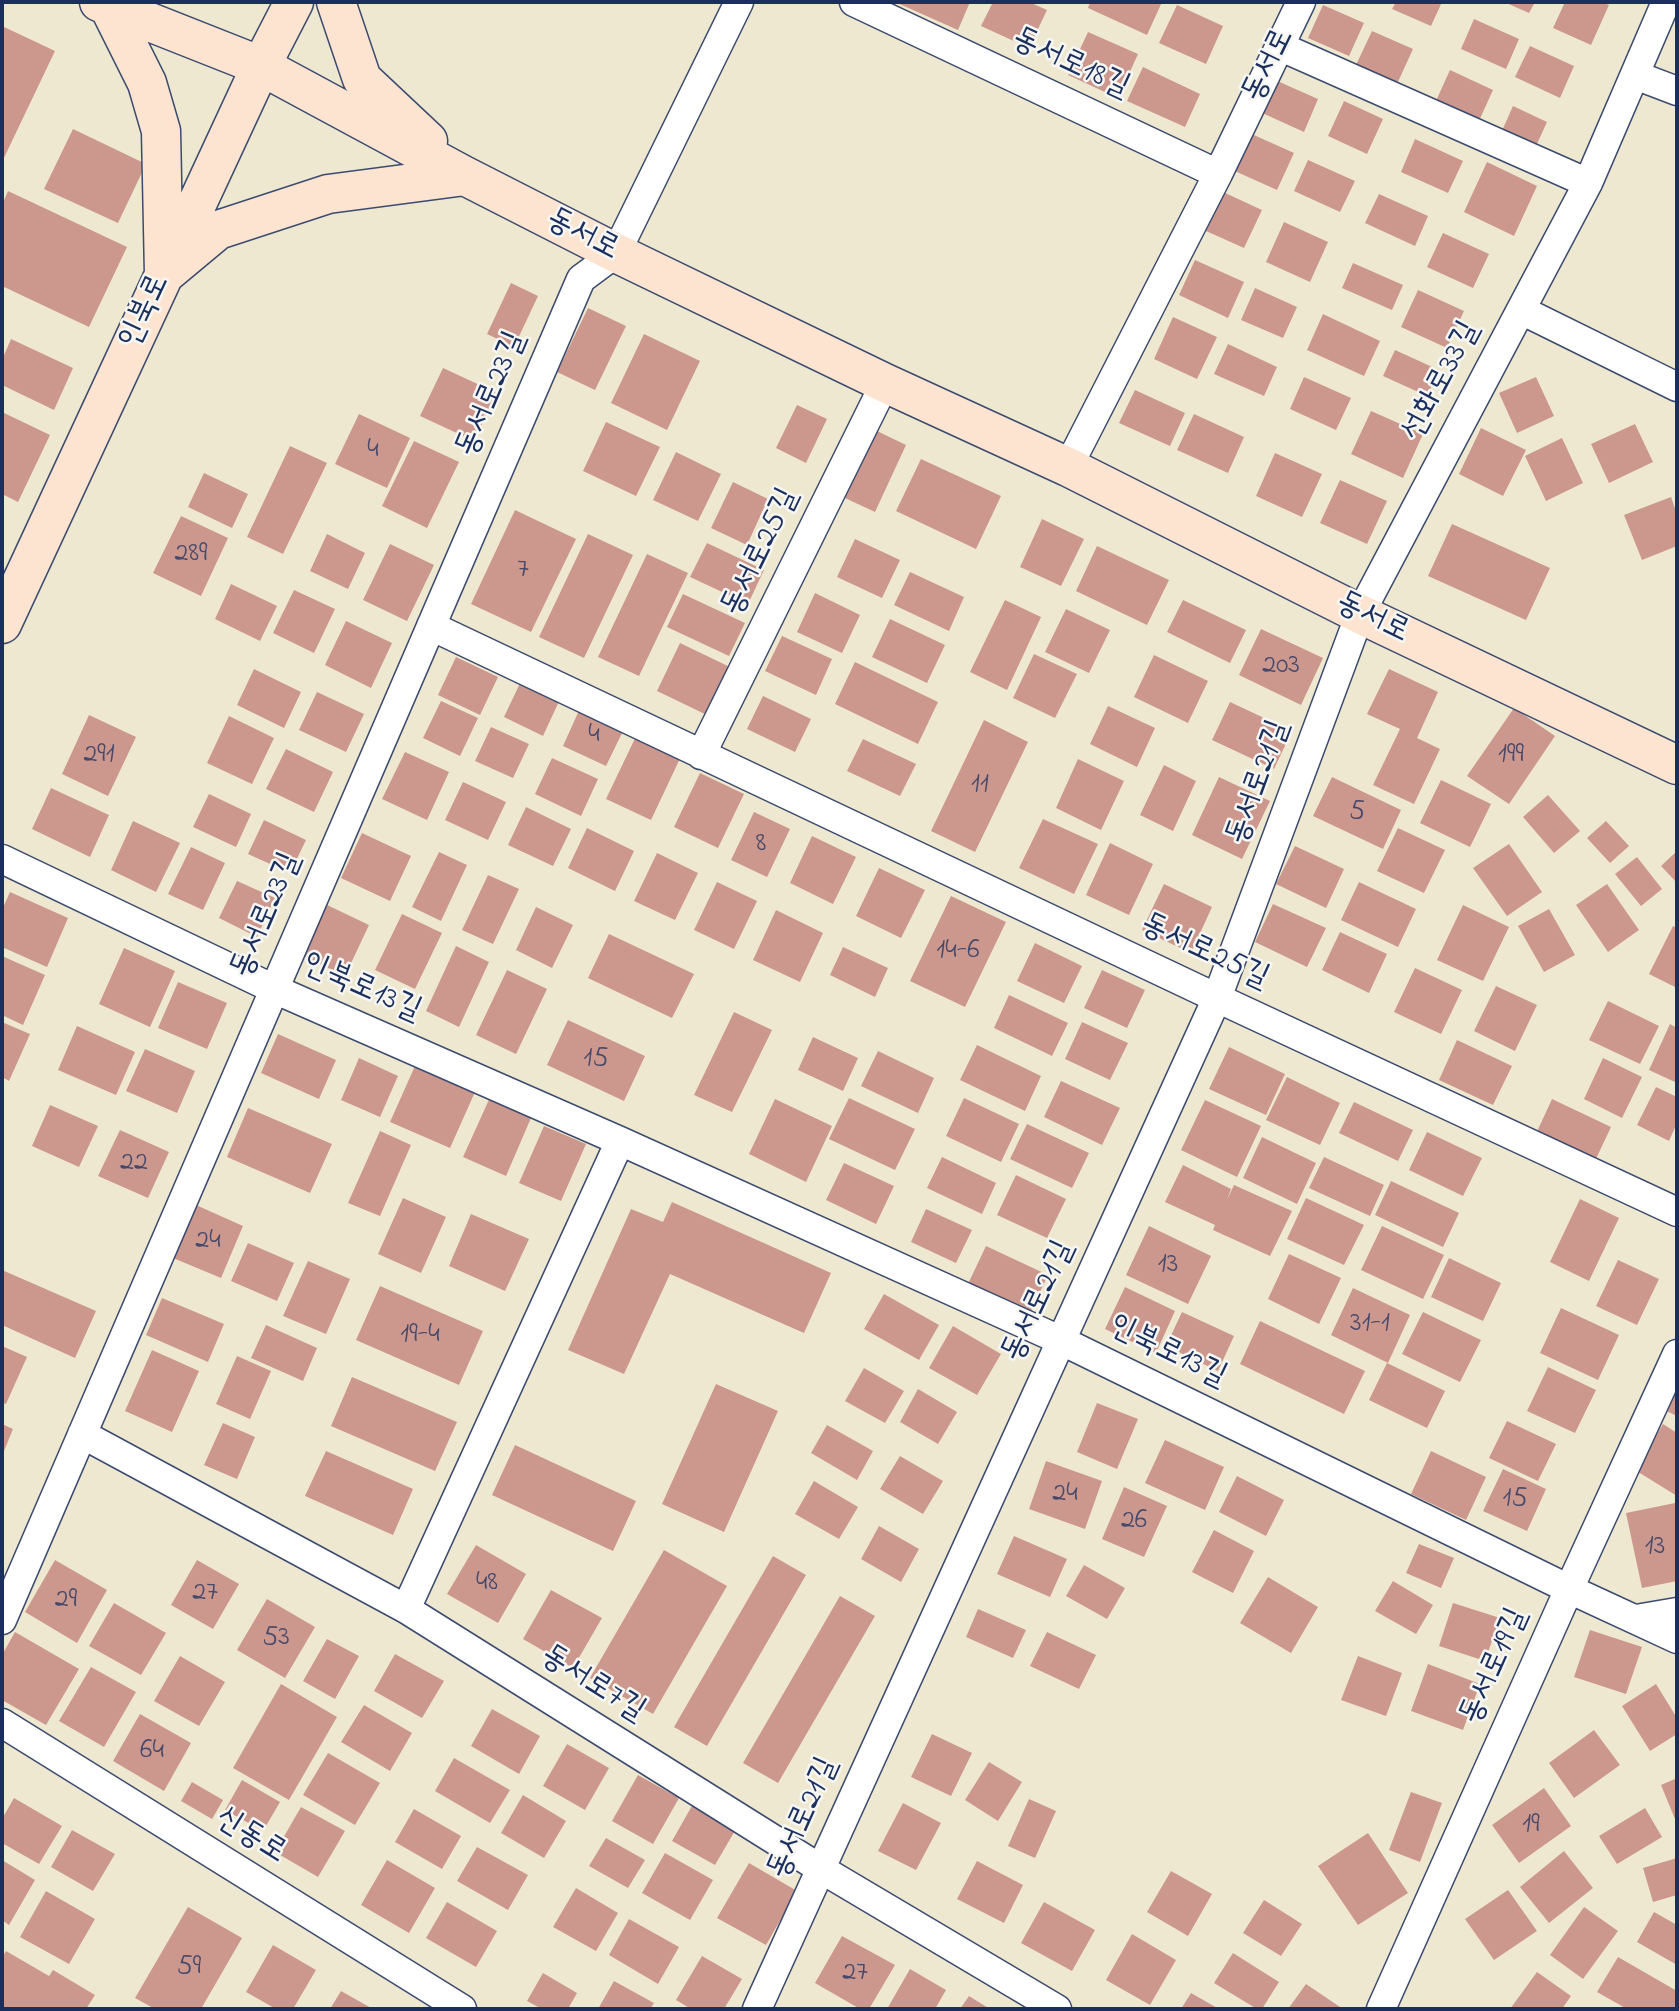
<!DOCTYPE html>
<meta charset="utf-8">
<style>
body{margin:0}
#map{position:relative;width:1679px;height:2011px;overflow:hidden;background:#efe8d0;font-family:"Indie Flower",sans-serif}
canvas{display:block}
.frame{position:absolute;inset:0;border:4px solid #1b2f5e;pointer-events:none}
</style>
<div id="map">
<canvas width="1679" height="2011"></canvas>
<div class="frame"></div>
</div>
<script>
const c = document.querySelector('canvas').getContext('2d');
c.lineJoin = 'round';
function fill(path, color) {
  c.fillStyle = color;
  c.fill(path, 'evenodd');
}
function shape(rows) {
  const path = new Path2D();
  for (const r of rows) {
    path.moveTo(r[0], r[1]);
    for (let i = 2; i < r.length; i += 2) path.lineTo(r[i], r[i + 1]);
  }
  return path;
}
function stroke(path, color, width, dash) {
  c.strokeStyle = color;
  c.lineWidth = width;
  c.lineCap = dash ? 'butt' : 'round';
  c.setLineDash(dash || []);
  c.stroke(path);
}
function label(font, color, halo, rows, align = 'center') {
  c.font = font + ' "Indie Flower","Poor Story",sans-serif';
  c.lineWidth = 5;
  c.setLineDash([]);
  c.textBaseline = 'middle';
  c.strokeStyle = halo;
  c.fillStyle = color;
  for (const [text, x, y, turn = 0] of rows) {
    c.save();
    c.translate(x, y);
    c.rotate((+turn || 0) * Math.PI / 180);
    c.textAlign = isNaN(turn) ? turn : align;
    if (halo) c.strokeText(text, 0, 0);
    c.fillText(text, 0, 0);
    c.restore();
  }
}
const building = shape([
 [895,2,970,2,958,30],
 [993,2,1029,2,1047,10,1029,48,981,26],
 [1090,2,1162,2,1147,35,1088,8],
 [1396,2,1442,2,1431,26,1392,9],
 [1504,2,1535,2,1529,13],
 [1565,2,1601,2,1609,5,1591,45,1553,28],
 [1177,5,1223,26,1206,64,1159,43],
 [1323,5,1364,23,1349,56,1308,38],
 [1474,19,1519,39,1506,69,1461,49],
 [2,26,55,51,2,162],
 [1372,31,1413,49,1397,84,1356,65],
 [1088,32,1138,54,1118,98,1068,75],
 [1530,46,1574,66,1560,98,1515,77],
 [1143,67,1200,94,1185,127,1127,101],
 [1450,70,1493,90,1478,123,1435,103],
 [1275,80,1318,99,1304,132,1260,112],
 [1344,101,1383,119,1367,154,1328,136],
 [1513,106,1547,122,1531,157,1497,142],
 [73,129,146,164,118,223,44,189],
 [1245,131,1294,153,1277,190,1228,168],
 [1415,139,1463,161,1448,193,1401,172],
 [1308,160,1355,181,1340,212,1294,191],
 [1487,162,1537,186,1514,236,1464,212],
 [8,191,127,247,89,327,2,286,2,205],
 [1223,192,1262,210,1244,248,1206,231],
 [1379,194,1428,216,1415,246,1365,223],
 [1284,222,1328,242,1310,282,1266,262],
 [1443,233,1489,254,1473,288,1427,267],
 [1195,260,1244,282,1228,318,1179,295],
 [1353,263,1403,285,1392,310,1342,288],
 [511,283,538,296,514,347,487,334],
 [1255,288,1297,307,1283,338,1241,320],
 [1418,290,1464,311,1447,348,1401,327],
 [588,308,626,326,595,390,557,372],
 [1323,314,1380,341,1364,376,1307,350],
 [1173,317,1217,337,1197,379,1154,359],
 [644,334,700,361,667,430,611,403],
 [11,339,73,368,54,410,2,385,2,360],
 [1228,344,1277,367,1264,396,1214,374],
 [1395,350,1439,370,1427,396,1383,376],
 [443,368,497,393,474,441,420,416],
 [1304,377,1351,398,1336,430,1290,409],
 [1536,377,1554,416,1517,433,1499,393],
 [1135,390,1185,413,1170,446,1119,423],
 [797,405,827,419,806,463,776,448],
 [1371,411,1423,434,1403,478,1351,454],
 [2,412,50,435,18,502,2,494],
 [359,414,410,438,387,488,335,464],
 [1194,414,1244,437,1228,473,1177,450],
 [606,422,660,447,636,496,583,471],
 [1635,424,1653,462,1609,483,1591,444],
 [1481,428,1526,450,1503,496,1459,474],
 [877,431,906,445,875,512,845,498],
 [1562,438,1583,483,1546,501,1525,456],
 [414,441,459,462,427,528,382,506],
 [290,446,327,463,283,554,247,537],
 [676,452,721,474,698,521,653,500],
 [1275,453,1322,474,1302,517,1256,496],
 [921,459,1001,496,976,549,896,511],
 [204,473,248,494,232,528,188,507],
 [1340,480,1387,501,1367,544,1320,523],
 [733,482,768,499,747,545,711,528],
 [1671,497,1677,514,1677,546,1642,560,1624,515],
 [515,510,576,539,531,632,471,604],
 [181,516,228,538,201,596,153,573],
 [1042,519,1084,539,1061,586,1020,567],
 [1452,524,1550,568,1526,620,1428,576],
 [327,534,365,553,348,589,310,571],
 [588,534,633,555,584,658,539,637],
 [855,539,900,560,882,598,837,577],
 [707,543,764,570,748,604,690,577],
 [390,544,434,565,407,621,363,600],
 [1097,546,1169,580,1147,625,1076,591],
 [647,554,688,573,639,676,598,657],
 [910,572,964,597,949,631,894,605],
 [231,584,277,606,260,641,215,619],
 [294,590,335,609,314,653,273,633],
 [815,593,860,615,842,653,797,632],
 [683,594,745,623,729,656,667,627],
 [1005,600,1041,617,1007,690,970,672],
 [1183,600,1246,630,1230,663,1167,632],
 [1066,609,1110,630,1089,673,1045,652],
 [890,619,945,645,927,683,872,657],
 [346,621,392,643,371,688,325,665],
 [1261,629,1323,658,1301,705,1239,675],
 [782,636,832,659,816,695,765,671],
 [680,643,734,669,711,717,657,691],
 [1034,654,1077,674,1055,718,1013,698],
 [1154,655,1208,681,1188,723,1134,697],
 [456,657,498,677,480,715,438,695],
 [855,662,938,702,918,744,835,704],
 [254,669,301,692,284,728,237,705],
 [1389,669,1438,692,1417,738,1440,749,1414,804,1373,785,1400,729,1367,714],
 [522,679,561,697,543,736,504,717],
 [317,692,364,714,346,752,299,730],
 [763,696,811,719,795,752,747,729],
 [441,701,478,718,460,756,423,738],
 [1230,702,1292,731,1274,769,1212,740],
 [581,706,625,727,606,766,563,746],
 [1108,706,1155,728,1137,767,1090,744],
 [1514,708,1555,736,1509,804,1467,776],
 [89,715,136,737,108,796,62,774],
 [229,716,274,738,252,784,207,763],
 [984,720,1028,742,975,852,931,831],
 [491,727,529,744,513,778,475,761],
 [639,730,684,750,651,820,606,799],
 [863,739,916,764,900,796,847,771],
 [286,749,333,772,314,812,266,789],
 [405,752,449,772,427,820,382,799],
 [552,758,598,779,581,816,535,794],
 [1078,759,1124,781,1101,830,1056,808],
 [1164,765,1196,781,1173,831,1140,815],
 [700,773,744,794,718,848,674,827],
 [1219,777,1270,801,1242,859,1192,835],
 [1332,777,1401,810,1383,849,1313,816],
 [1441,780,1491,804,1470,847,1420,823],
 [463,782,506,802,488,840,445,820],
 [51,788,109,815,90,857,32,829],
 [209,794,251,814,236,847,193,827],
 [1548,795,1580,831,1554,853,1523,817],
 [526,807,571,829,553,866,508,845],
 [754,812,790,829,767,877,731,860],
 [1043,819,1098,844,1074,894,1019,868],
 [264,820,306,840,290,873,248,854],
 [133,821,180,843,156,892,111,870],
 [1606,821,1629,846,1610,863,1587,838],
 [587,828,634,851,615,891,568,868],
 [1398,828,1445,850,1424,893,1377,871],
 [362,833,411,856,390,901,341,878],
 [812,836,856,857,833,904,790,883],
 [1110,843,1153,864,1129,915,1086,895],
 [1509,844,1542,892,1507,916,1473,868],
 [1295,846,1344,869,1326,908,1276,884],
 [191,847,225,863,203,910,168,894],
 [1677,851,1677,883,1661,866],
 [439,852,467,865,441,921,412,907],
 [657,853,698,873,675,920,634,901],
 [1637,857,1662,889,1641,906,1615,874],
 [879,868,925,890,901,938,856,916],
 [488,875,519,889,493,944,462,930],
 [237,881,275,898,257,937,219,918],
 [717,882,757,901,734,949,694,930],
 [1359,882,1416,909,1398,947,1341,920],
 [1164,884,1212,907,1191,953,1142,930],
 [1607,884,1639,930,1608,952,1576,905],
 [10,892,68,918,47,967,2,947,2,910],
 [951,896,1006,922,965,1007,910,981],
 [325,904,369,925,345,976,301,955],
 [1273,904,1326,928,1307,967,1255,942],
 [1463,905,1509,927,1483,981,1437,960],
 [536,907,573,925,552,968,516,950],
 [1549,909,1575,955,1544,972,1518,926],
 [776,910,823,933,800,982,753,960],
 [402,914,442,933,415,989,375,970],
 [1673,926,1677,928,1677,988,1649,974],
 [1340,932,1387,954,1369,993,1322,970],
 [609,934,694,974,672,1018,588,978],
 [1035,943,1082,966,1064,1003,1017,981],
 [456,946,489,962,459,1027,426,1011],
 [843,947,888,968,875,997,830,975],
 [124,948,175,971,150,1027,99,1004],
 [2,956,45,975,23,1025,2,1015],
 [1415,968,1462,990,1441,1034,1394,1012],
 [507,970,547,989,516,1054,476,1035],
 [1102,970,1145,990,1127,1028,1084,1008],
 [178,982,227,1003,207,1049,158,1028],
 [1496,986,1537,1005,1515,1051,1474,1031],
 [1009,995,1068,1023,1052,1056,994,1028],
 [1608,1001,1659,1026,1640,1064,1589,1040],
 [734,1012,772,1030,732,1112,694,1095],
 [568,1020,645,1056,624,1101,547,1065],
 [2,1022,30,1034,9,1081,2,1077],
 [1082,1022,1128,1043,1110,1080,1065,1059],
 [1670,1024,1677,1028,1677,1083,1649,1070],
 [77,1026,135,1052,116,1095,58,1070],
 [278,1034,336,1060,319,1099,261,1073],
 [813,1037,858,1058,843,1091,798,1070],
 [1457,1040,1512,1066,1493,1105,1439,1080],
 [977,1045,1041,1076,1025,1111,960,1080],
 [1229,1047,1285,1074,1266,1115,1209,1089],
 [145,1049,195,1071,177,1113,126,1091],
 [878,1051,934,1078,918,1113,861,1086],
 [359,1058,398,1076,380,1117,341,1100],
 [1603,1058,1642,1077,1622,1118,1584,1099],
 [415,1066,475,1092,450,1148,390,1122],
 [1287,1077,1340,1103,1320,1145,1266,1120],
 [1061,1081,1120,1108,1102,1145,1044,1117],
 [1656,1087,1677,1097,1677,1123,1669,1141,1637,1125],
 [492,1093,534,1111,506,1176,463,1157],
 [849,1098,915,1129,895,1170,829,1139],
 [964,1098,1019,1124,1001,1162,946,1136],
 [775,1099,832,1126,806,1182,749,1154],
 [1552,1099,1611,1127,1594,1163,1535,1136],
 [1205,1100,1261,1126,1237,1177,1181,1150],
 [1354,1102,1413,1130,1398,1161,1339,1133],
 [50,1105,98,1126,79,1167,32,1146],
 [248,1108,332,1144,310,1193,227,1157],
 [1027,1124,1089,1153,1072,1188,1010,1159],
 [544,1126,586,1144,561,1201,519,1183],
 [120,1130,169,1152,148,1198,98,1176],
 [380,1131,411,1145,380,1216,348,1203],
 [1427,1132,1482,1158,1463,1196,1409,1170],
 [1262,1137,1316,1163,1297,1204,1243,1178],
 [942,1157,996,1183,982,1214,927,1188],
 [1324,1157,1384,1185,1370,1216,1309,1188],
 [844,1163,894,1186,876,1224,826,1200],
 [1183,1165,1231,1189,1227,1200,1234,1185,1292,1211,1270,1256,1213,1230,1215,1225,1165,1202],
 [1016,1175,1066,1199,1047,1238,997,1215],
 [1391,1181,1459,1213,1443,1247,1375,1215],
 [403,1198,446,1217,421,1273,378,1254],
 [1306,1198,1364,1225,1344,1265,1287,1239],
 [1580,1199,1619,1218,1589,1281,1550,1262],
 [672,1202,831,1273,804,1333,670,1274,624,1374,568,1350,631,1209,663,1222],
 [196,1205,243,1226,221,1278,173,1258],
 [926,1209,972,1230,956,1263,911,1242],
 [471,1214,529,1239,505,1291,449,1266],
 [1149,1226,1211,1256,1188,1304,1126,1275],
 [1382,1226,1444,1255,1423,1299,1361,1270],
 [248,1243,294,1263,277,1301,231,1281],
 [986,1246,1048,1275,1029,1315,967,1286],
 [1289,1254,1341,1278,1319,1324,1268,1299],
 [1449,1258,1501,1283,1483,1321,1431,1297],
 [1618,1260,1659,1279,1637,1325,1596,1306],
 [308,1261,350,1279,326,1334,283,1316],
 [2,1270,96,1311,75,1358,2,1325],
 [380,1286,483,1331,459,1385,356,1340],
 [1125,1287,1175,1311,1156,1353,1105,1329],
 [1353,1288,1410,1315,1388,1363,1331,1335],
 [884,1294,939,1325,919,1360,864,1329],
 [162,1298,224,1324,208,1362,146,1335],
 [1561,1308,1619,1335,1598,1380,1540,1353],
 [1182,1312,1234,1336,1218,1371,1166,1346],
 [1423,1312,1481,1340,1460,1382,1402,1354],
 [1260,1321,1365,1371,1344,1414,1240,1364],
 [266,1325,317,1348,303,1381,251,1358],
 [953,1326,1001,1354,977,1395,929,1368],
 [2,1346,27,1357,6,1404,2,1403],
 [152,1350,199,1371,172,1432,125,1411],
 [237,1356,271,1371,250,1419,216,1404],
 [1387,1363,1445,1391,1427,1428,1369,1400],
 [1548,1367,1596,1390,1575,1433,1527,1411],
 [864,1368,904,1391,885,1423,845,1401],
 [1677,1372,1677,1416,1660,1408],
 [352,1377,457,1422,435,1471,331,1426],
 [716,1384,778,1411,724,1532,662,1504],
 [918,1389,957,1412,938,1444,900,1422],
 [1097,1403,1138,1419,1117,1469,1077,1452],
 [1507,1421,1556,1444,1538,1481,1489,1458],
 [223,1423,255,1437,237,1479,204,1465],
 [2,1424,13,1429,2,1456],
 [1663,1424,1677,1433,1677,1496,1635,1470],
 [827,1425,873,1451,857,1480,811,1453],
 [1165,1440,1224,1467,1205,1510,1145,1483],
 [515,1445,636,1501,613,1551,492,1495],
 [326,1451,413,1489,393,1535,305,1496],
 [1431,1451,1486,1477,1466,1520,1411,1494],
 [900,1456,943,1481,923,1514,880,1489],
 [1046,1461,1102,1481,1085,1529,1029,1509],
 [1503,1469,1546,1489,1527,1531,1483,1511],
 [1237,1476,1284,1500,1266,1536,1219,1512],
 [814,1481,858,1507,839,1539,795,1514],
 [1124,1487,1167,1506,1144,1557,1102,1539],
 [1675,1503,1677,1515,1677,1581,1642,1588,1626,1513],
 [879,1526,919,1549,901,1582,861,1559],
 [1214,1530,1254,1551,1233,1593,1192,1572],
 [1014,1536,1067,1559,1050,1597,997,1574],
 [1419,1544,1454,1558,1441,1588,1406,1573],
 [476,1545,526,1574,498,1623,447,1594],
 [664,1550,727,1586,653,1714,590,1678],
 [773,1556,806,1575,707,1746,674,1727],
 [55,1560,107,1590,77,1643,25,1612],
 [197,1560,239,1584,213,1629,171,1605],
 [1084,1565,1125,1588,1107,1619,1066,1596],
 [1268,1577,1318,1607,1291,1653,1240,1623],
 [1393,1581,1433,1605,1416,1634,1375,1611],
 [551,1590,602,1618,573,1668,523,1639],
 [840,1596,875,1616,778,1783,743,1763],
 [267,1599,315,1627,285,1678,237,1650],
 [114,1603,166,1633,141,1675,89,1646],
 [1453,1603,1500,1618,1485,1661,1439,1646],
 [978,1609,1026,1630,1013,1658,966,1637],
 [1590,1630,1642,1647,1626,1694,1574,1677],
 [15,1632,79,1669,46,1725,2,1700,2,1655],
 [1047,1632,1096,1655,1079,1689,1030,1666],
 [327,1639,359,1656,335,1699,303,1681],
 [395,1654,444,1681,422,1718,374,1691],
 [180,1656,225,1682,199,1726,154,1701],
 [1358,1656,1402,1673,1386,1716,1341,1700],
 [1428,1664,1480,1684,1463,1730,1411,1711],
 [91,1667,136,1692,104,1747,59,1721],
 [281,1684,337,1717,289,1800,233,1768],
 [1656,1684,1677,1718,1677,1734,1650,1751,1622,1706],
 [364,1705,412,1733,390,1771,341,1742],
 [492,1709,540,1736,519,1774,471,1746],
 [140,1714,191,1743,164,1791,113,1761],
 [1594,1730,1620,1765,1574,1798,1549,1763],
 [932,1734,972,1753,951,1796,911,1777],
 [567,1744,609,1768,585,1810,543,1786],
 [328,1753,380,1783,355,1825,303,1795],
 [454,1758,510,1790,490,1823,435,1791],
 [989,1762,1022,1782,998,1821,965,1800],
 [638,1775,679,1798,653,1844,612,1821],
 [1677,1778,1677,1824,1661,1785],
 [242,1780,280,1802,263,1831,225,1810],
 [192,1782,223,1800,212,1819,181,1801],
 [1544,1788,1571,1826,1519,1863,1492,1825],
 [1411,1792,1442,1803,1420,1862,1389,1850],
 [523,1795,566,1821,544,1858,501,1833],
 [14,1798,62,1826,39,1864,2,1843,2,1819],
 [1029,1799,1056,1811,1035,1858,1008,1846],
 [903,1803,941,1823,916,1870,878,1851],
 [693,1804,736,1829,715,1865,672,1841],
 [301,1807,345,1831,318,1877,275,1852],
 [1645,1808,1662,1837,1617,1864,1599,1836],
 [414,1809,461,1836,442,1869,395,1842],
 [72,1830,115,1854,93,1891,51,1867],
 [1368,1833,1408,1893,1358,1925,1318,1866],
 [606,1838,645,1860,628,1888,589,1866],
 [477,1847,528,1875,508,1910,457,1881],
 [1564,1851,1593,1888,1549,1923,1520,1887],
 [665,1853,713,1880,690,1920,642,1893],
 [1677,1858,1677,1895,1653,1902,1643,1868],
 [2,1860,35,1880,9,1925,2,1920],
 [387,1860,435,1888,409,1933,361,1905],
 [977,1861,1023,1885,1004,1923,957,1899],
 [749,1863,797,1891,766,1945,717,1918],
 [1171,1871,1212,1894,1188,1936,1147,1912],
 [576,1888,618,1913,596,1951,553,1927],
 [1508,1890,1537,1931,1494,1960,1465,1919],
 [46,1891,95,1919,69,1964,20,1937],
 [1264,1900,1302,1924,1281,1956,1243,1933],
 [447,1902,497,1931,476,1967,426,1938],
 [1044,1902,1095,1930,1072,1971,1021,1943],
 [188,1907,242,1938,201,2009,155,2009,135,1998],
 [1584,1907,1618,1931,1583,1979,1550,1955],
 [1654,1912,1677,1925,1677,1965,1637,1942],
 [629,1919,679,1947,658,1984,609,1955],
 [1132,1934,1176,1960,1150,2005,1106,1980],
 [842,1936,895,1965,869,2009,860,2009,815,1983],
 [273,1945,316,1970,293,2009,276,2009,246,1992],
 [6,1951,49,1976,53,1970,95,1995,86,2009,2,2009,2,1958],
 [1233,1953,1279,1982,1262,2009,1257,2009,1214,1983],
 [702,1956,742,1979,724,2009,691,2009,676,2000],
 [1618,1957,1677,1991,1677,2009,1627,2009,1597,1992],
 [910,1969,946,1990,935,2009,887,2009],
 [1537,1972,1571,1996,1562,2009,1510,2009],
 [543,1973,577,1993,568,2009,542,2009,527,2001],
 [614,1981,654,2003,650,2009,598,2009],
 [1306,1984,1343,2009,1288,2009],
 [341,1991,373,2009,330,2009],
 [1191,1993,1219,2009,1181,2009],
 [969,1996,990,2009,960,2009]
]);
const street = shape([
 [854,2,1218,174],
 [1279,46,1588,183],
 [1635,75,1677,91],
 [1521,310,1677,387],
 [1068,467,1218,174,1301,2],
 [431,626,1217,998,1677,1212],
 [701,755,885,383],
 [2,859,274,989,620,1141,1060,1340,1569,1589,1677,1639],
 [82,1434,406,1609,821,1869,1057,2009],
 [406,1609,620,1141],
 [1636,1619,1677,1612],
 [2,1620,581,279,616,253,739,2],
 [2,1723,462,2009],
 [757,2009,1217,998,1360,614,1588,183,1666,2],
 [1381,2009,1569,1589,1677,1354]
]);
const secondary = shape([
 [99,2,261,66,465,176,616,253,885,383,1068,467,1360,614,1677,765],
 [336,2,362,79,428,141],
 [120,4,108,5,147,83,161,131,164,275,218,230,328,194,465,176],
 [2,624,261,66,294,2]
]);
const numberNames = [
 ["4",373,451],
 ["289",191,555],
 ["7",523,571],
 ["203",1281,667],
 ["4",594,736],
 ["291",99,756],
 ["199",1511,756],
 ["11",980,786],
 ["5",1357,813],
 ["8",761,845],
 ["14-6",958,952],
 ["15",596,1060],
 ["22",134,1164],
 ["24",208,1242],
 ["13",1168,1266],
 ["31-1",1370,1325],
 ["19-4",420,1336],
 ["24",1065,1495],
 ["15",1515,1500],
 ["26",1134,1522],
 ["13",1655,1548],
 ["48",487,1584],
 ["27",205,1594],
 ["29",66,1601],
 ["53",276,1639],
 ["64",152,1752],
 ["19",1531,1826],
 ["59",189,1968],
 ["27",855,1974]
];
const streetNames = [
 ["동서로18길",1070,65,25],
 ["동서로",1270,66,-64],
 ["동서로",582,236,27],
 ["인북로",146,312,-65],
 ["선화로33길",1443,382,-62],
 ["동서로23길",493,395,-67],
 ["동서로25길",762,553,-64],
 ["동서로",1372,619,26],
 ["동서로21길",1260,783,-70],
 ["동서로23길",268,916,-67],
 ["동서로25길",1204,953,25],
 ["인북로13길",361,989,24],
 ["동서로21길",1040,1302,-65],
 ["인북로13길",1167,1353,26],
 ["동서로19길",1496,1667,-66],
 ["동서로7길",592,1685,32],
 ["동서로21길",805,1819,-66],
 ["신동로",250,1837,32]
];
fill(building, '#cc988e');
stroke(street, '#3b4b6f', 31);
stroke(secondary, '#3b4b6f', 41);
stroke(street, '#fff', 28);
stroke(secondary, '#fde4d1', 38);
label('28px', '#47496a', null, numberNames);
label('32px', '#1b2f5e', '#f6f6f2', streetNames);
</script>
